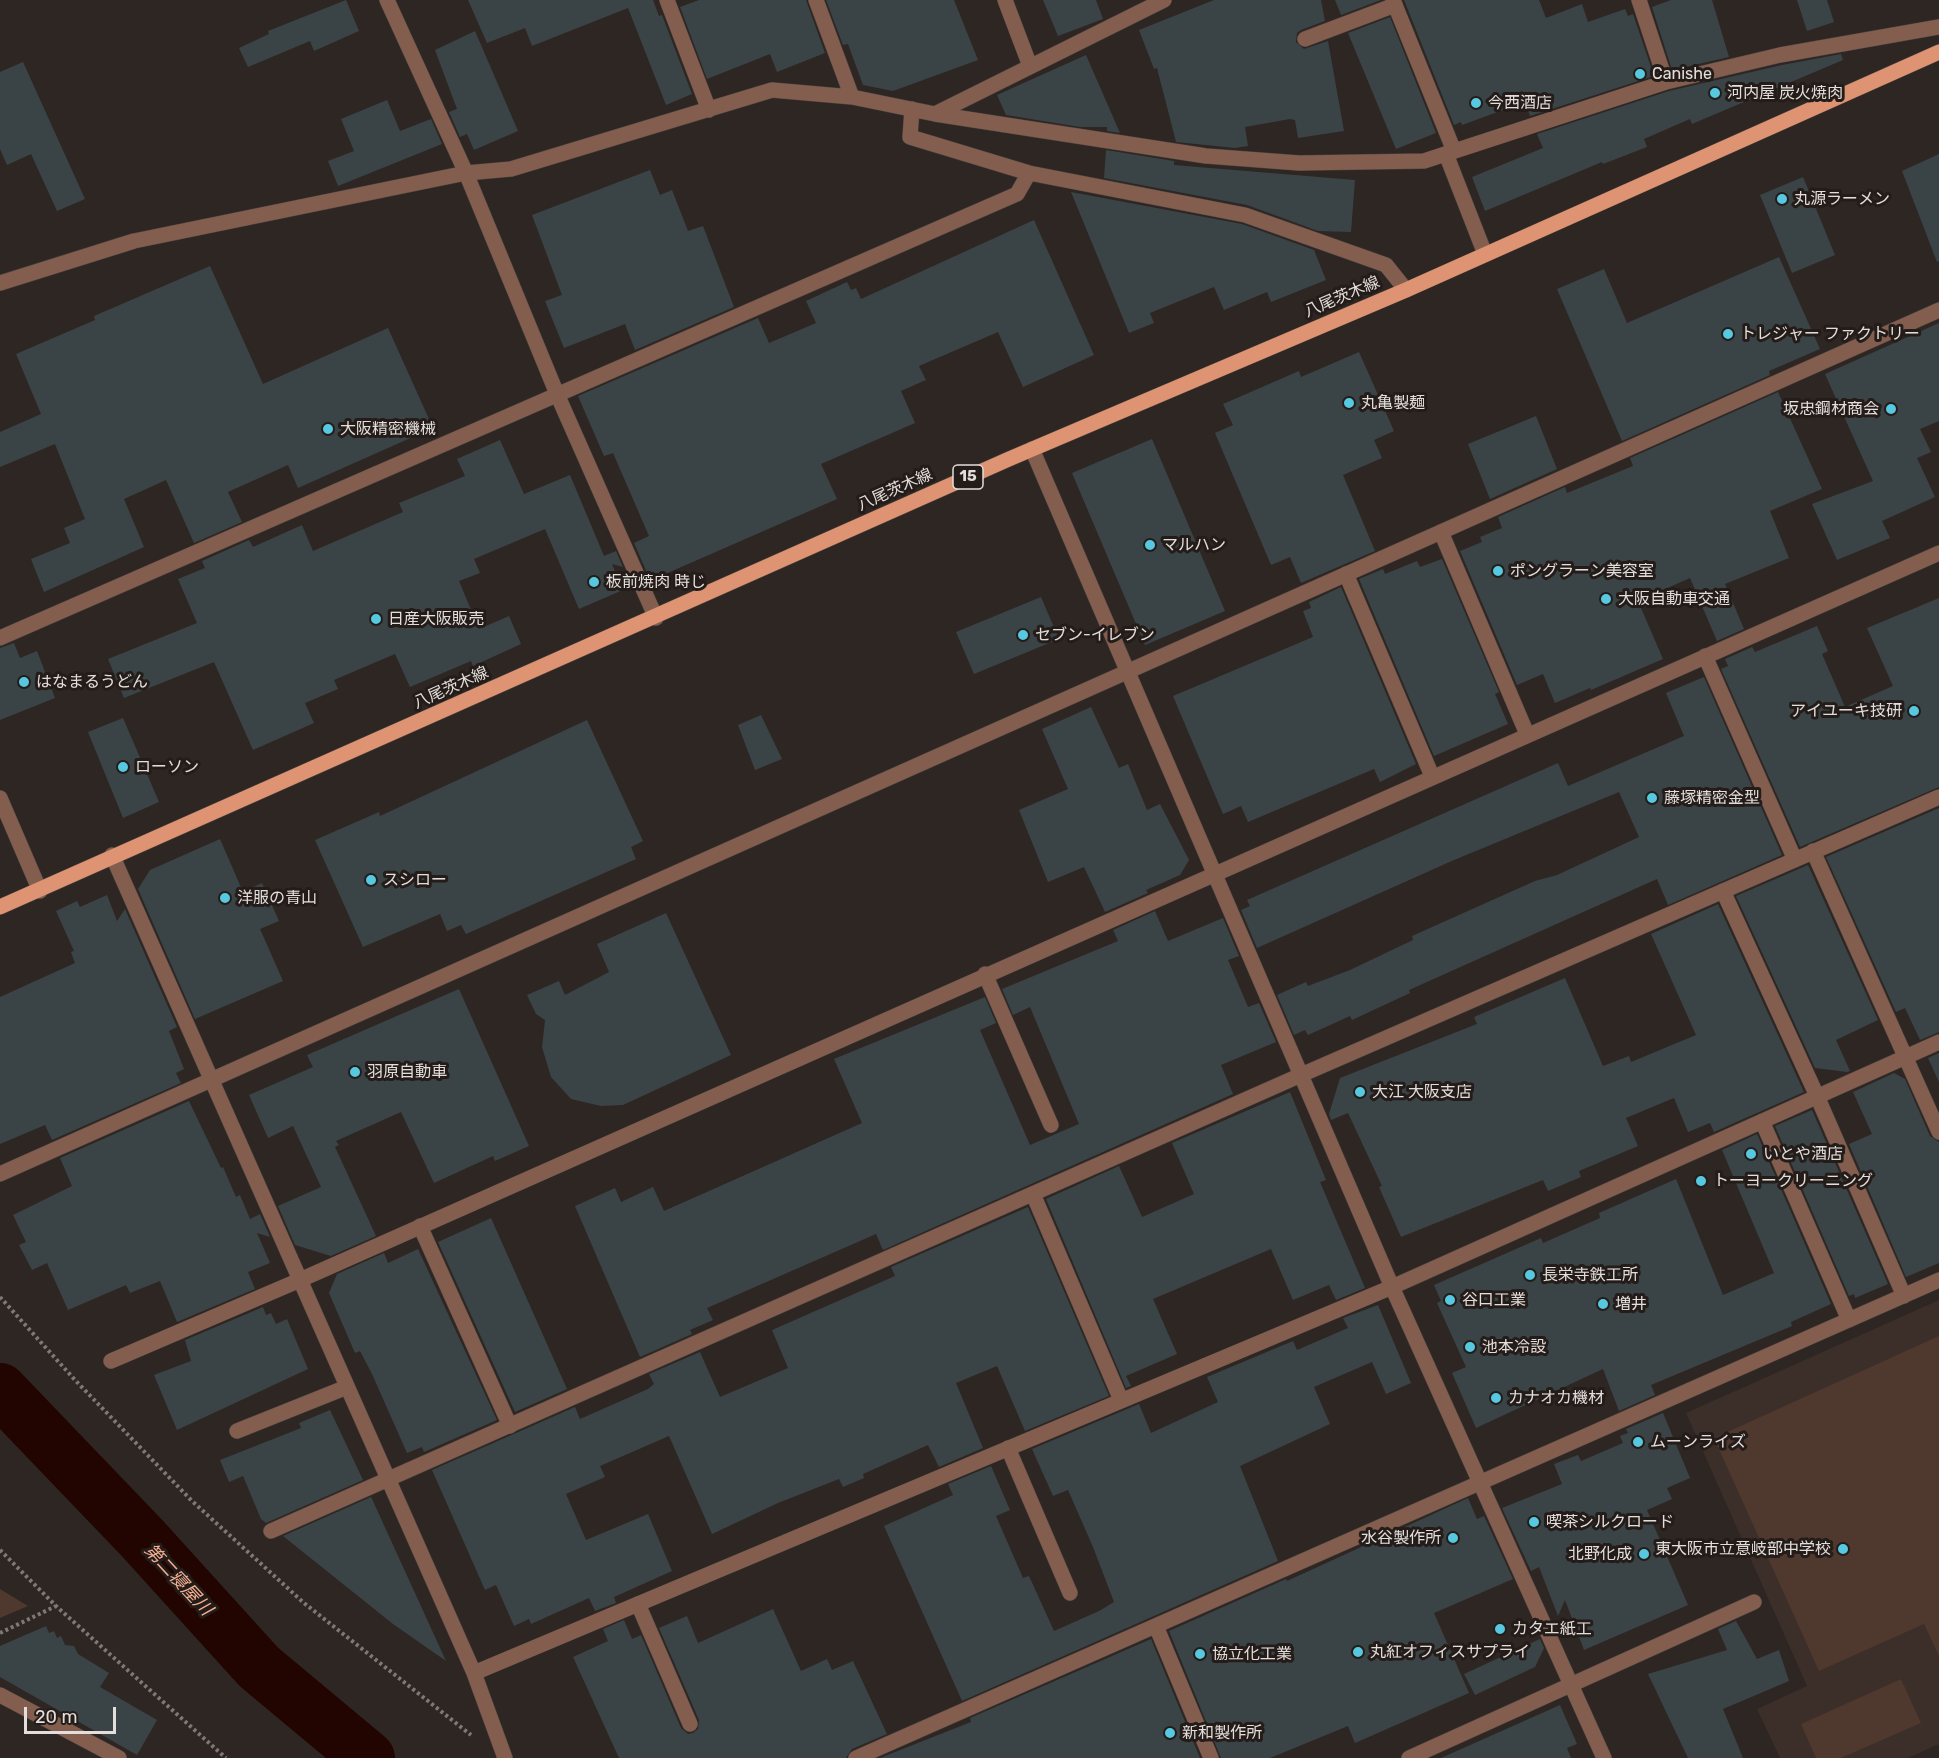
<!DOCTYPE html>
<meta charset="utf-8">
<style>
body{margin:0}
#map{position:relative;width:1939px;height:1758px;overflow:hidden;background:#2e2622;font-family:Rubik,sans-serif}
canvas{display:block}
.scale{position:absolute;left:24px;top:1707px;width:92px;height:27px;box-sizing:border-box;border:3px solid #e3dedb;border-top:0;padding-left:8px;font-size:18px;line-height:21px;white-space:nowrap;color:#e3dedb;-webkit-text-stroke:4px #241c19;paint-order:stroke}
</style>
<div id="map">
<canvas width="1939" height="1758"></canvas>
<div class="scale">20 m</div>
</div>
<script>
const c = document.querySelector('canvas').getContext('2d');
c.lineJoin = 'round';
function fill(path, color) {
  c.fillStyle = color;
  c.fill(path, 'evenodd');
}
function shape(rows) {
  const path = new Path2D();
  for (const r of rows) {
    path.moveTo(r[0], r[1]);
    for (let i = 2; i < r.length; i += 2) path.lineTo(r[i], r[i + 1]);
  }
  return path;
}
function stroke(path, color, width, dash) {
  c.strokeStyle = color;
  c.lineWidth = width;
  c.lineCap = dash ? 'butt' : 'round';
  c.setLineDash(dash || []);
  c.stroke(path);
}
function label(font, color, halo, rows, align = 'center') {
  c.font = font + ' Rubik,"Noto Sans JP",sans-serif';
  c.lineWidth = 6;
  c.setLineDash([]);
  c.textBaseline = 'middle';
  c.strokeStyle = halo;
  c.fillStyle = color;
  for (const [text, x, y, turn = 0] of rows) {
    c.save();
    c.translate(x, y);
    c.rotate((+turn || 0) * Math.PI / 180);
    c.textAlign = isNaN(turn) ? turn : align;
    if (halo) c.strokeText(text, 0, 0);
    c.fillText(text, 0, 0);
    c.restore();
  }
}
const built = shape([
 [1939,1300,1939,1744,1908,1758,1780,1758,1757,1709,1807,1686,1686,1413]
]);
const green = shape([
 [1939,1336,1939,1656,1924,1624,1819,1671,1714,1438],
 [0,1589,28,1606,0,1618],
 [1901,1679,1921,1723,1841,1758,1816,1758,1801,1724]
]);
const river = shape([
 [0,1390,142,1538,259,1667,368,1758]
]);
const building = shape([
 [346,0,359,31,314,51,310,41,248,67,239,48,269,34,268,31],
 [468,0,653,0,659,16,662,15,692,94,666,105,628,8,532,46,525,28,487,43],
 [699,0,806,0,825,53,777,72,770,54,707,79,680,7],
 [826,0,954,0,978,60,893,91,863,85,848,44,843,45],
 [1043,0,1096,0,1103,19,1058,36],
 [1214,0,1321,0,1325,21,1301,30,1297,33,1296,42,1304,49,1328,41,1344,131,1298,138,1295,120,1290,119,1245,127,1248,146,1235,148,1176,142,1157,68,1154,69,1139,30],
 [1335,0,1381,0,1341,15],
 [1404,0,1539,0,1546,18,1582,4,1588,22,1625,9,1628,16,1633,14,1654,76,1530,116,1525,102,1462,125,1461,122,1454,125],
 [1671,0,1712,0,1729,57,1672,70,1652,7],
 [1797,0,1827,0,1834,22,1807,31],
 [1390,17,1436,133,1396,149,1348,33],
 [475,31,518,131,474,150,467,134,460,137,449,112,457,109,435,50],
 [1841,54,1843,60,1692,124,1690,119,1644,139,1647,147,1603,164,1602,162,1485,211,1472,177,1543,148,1537,134,1669,91,1782,65],
 [1086,55,1120,133,1107,131,1107,127,1080,127,1006,115,997,95],
 [23,62,85,199,57,211,31,154,7,165,0,149,0,72],
 [387,100,400,131,431,119,442,144,338,186,328,161,354,151,341,119],
 [1106,150,1174,161,1174,165,1355,180,1351,232,1318,231,1247,205,1104,178],
 [1939,154,1939,261,1937,262,1902,171],
 [650,170,660,195,672,190,688,231,703,226,734,307,635,350,625,324,564,348,545,301,562,295,532,215],
 [1803,177,1835,255,1792,273,1760,195],
 [1071,192,1242,224,1314,250,1326,280,1271,302,1267,292,1224,310,1214,287,1150,313,1154,323,1129,333],
 [1034,220,1094,355,1023,387,998,332,919,366,926,380,901,391,915,423,821,464,837,499,656,578,648,575,634,543,649,536,613,453,604,456,578,396,758,318,769,343,816,323,806,301,847,282,851,290,856,288,861,299],
 [1779,257,1820,349,1769,371,1770,375,1622,441,1557,289,1604,269,1627,323],
 [210,266,263,384,388,328,433,428,298,488,288,465,228,492,242,522,194,543,166,480,124,499,144,547,44,592,31,559,70,543,64,528,85,519,55,444,0,467,0,432,41,414,16,354,95,320,94,316],
 [1939,323,1939,421,1920,429,1931,452,1917,458,1935,497,1882,521,1890,538,1837,560,1812,504,1873,481,1825,374],
 [1359,352,1394,431,1374,440,1382,458,1343,475,1375,551,1301,583,1290,557,1271,565,1215,433,1233,425,1223,404,1299,371,1301,377],
 [1778,392,1822,489,1770,511,1789,558,1725,584,1744,629,1717,641,1690,578,1638,601,1663,659,1591,690,1590,688,1555,703,1543,674,1517,685,1460,551,1482,542,1480,537,1502,528,1498,517,1565,487,1567,493,1633,466,1630,458],
 [1536,416,1557,469,1490,499,1468,444],
 [1152,439,1225,611,1145,645,1072,473],
 [500,440,524,494,570,475,604,556,616,551,623,567,612,564,623,590,579,609,545,529,474,559,480,573,459,581,479,629,509,616,521,644,473,666,471,661,410,687,395,654,334,680,338,689,305,703,314,723,253,750,214,662,124,698,108,659,197,623,178,579,205,568,202,561,249,540,253,547,302,525,313,551,403,512,399,503,465,476,457,459],
 [1442,559,1499,692,1495,694,1508,724,1434,756,1359,579,1383,569,1385,574,1417,561,1420,567],
 [1341,587,1416,764,1380,782,1374,769,1248,822,1241,806,1223,814,1173,696,1313,637,1303,611,1311,608,1309,602],
 [1041,597,1059,639,974,674,956,632],
 [1939,598,1939,787,1800,847,1721,669,1728,666,1725,659,1752,647,1755,652,1817,626,1828,651,1822,654,1845,707,1893,686,1867,628],
 [14,643,20,658,37,651,55,698,0,720,0,648],
 [1704,677,1782,855,1668,905,1657,879,1409,990,1410,993,1352,1020,1350,1016,1308,1035,1305,1030,1294,1035,1277,995,1306,982,1308,986,1350,970,1413,940,1412,936,1535,881,1557,875,1639,837,1619,792,1454,860,1257,948,1241,910,1250,906,1247,900,1558,763,1568,786,1684,736,1666,693],
 [1091,707,1119,768,1128,764,1147,810,1160,804,1189,860,1180,875,1146,890,1148,893,1105,912,1084,867,1048,882,1019,810,1068,789,1042,729],
 [761,715,782,759,755,770,738,725],
 [123,718,159,802,123,818,88,732],
 [587,720,643,841,631,847,636,859,466,934,461,925,447,931,440,914,363,947,315,840,379,812,380,816],
 [1939,808,1939,1032,1920,1040,1905,1008,1896,1012,1826,857],
 [220,839,243,892,262,883,279,921,260,929,283,981,195,1019,138,889,150,870],
 [1808,865,1878,1020,1836,1040,1850,1071,1847,1072,1815,1068,1736,896],
 [107,895,117,921,125,909,177,1027,169,1031,184,1069,176,1073,181,1083,52,1140,45,1125,0,1144,0,997,75,963,71,952,74,951,56,911,77,901,80,907],
 [1718,904,1804,1092,1714,1132,1710,1123,1688,1132,1674,1098,1626,1118,1638,1146,1579,1171,1581,1177,1548,1191,1543,1180,1401,1237,1379,1187,1382,1186,1348,1113,1331,1120,1329,1114,1340,1078,1477,1024,1474,1017,1565,978,1603,1066,1629,1056,1631,1062,1696,1035,1651,934],
 [1155,911,1168,941,1223,918,1239,956,1228,960,1248,1007,1259,1003,1276,1042,1221,1065,1233,1094,883,1250,876,1234,707,1308,713,1320,690,1330,692,1334,640,1357,575,1206,615,1188,621,1202,653,1187,664,1211,862,1123,834,1059,985,997,996,1023,980,1030,1030,1145,1079,1124,1030,1007,1013,1015,1002,989,1118,941,1113,930],
 [666,913,731,1055,623,1105,601,1106,571,1099,551,1077,542,1047,545,1020,536,1014,527,995,559,981,565,995,609,972,597,944],
 [459,989,529,1146,495,1161,493,1156,434,1183,401,1112,336,1141,339,1145,335,1147,376,1236,331,1256,295,1245,278,1206,321,1187,293,1126,268,1138,249,1095,313,1067,307,1055],
 [1939,1053,1939,1082,1928,1058],
 [1894,1073,1905,1079,1930,1136,1939,1142,1939,1263,1906,1277,1849,1144,1872,1134,1853,1092],
 [1290,1092,1326,1180,1320,1182,1365,1288,1336,1300,1329,1285,1293,1300,1271,1249,1153,1299,1177,1354,1126,1376,1131,1386,1126,1388,1046,1199,1119,1166,1142,1217,1194,1194,1172,1143],
 [189,1101,221,1168,223,1167,236,1197,240,1195,250,1219,260,1214,270,1237,257,1233,270,1263,248,1272,255,1289,177,1322,160,1281,130,1293,126,1285,68,1310,47,1263,32,1270,19,1245,26,1242,13,1215,72,1186,60,1158],
 [1812,1110,1888,1284,1855,1298,1854,1294,1849,1296,1775,1126],
 [1757,1134,1831,1304,1791,1322,1792,1326,1651,1385,1655,1395,1619,1411,1603,1369,1476,1428,1452,1373,1466,1367,1437,1303,1441,1301,1434,1285,1541,1238,1543,1243,1600,1218,1599,1213,1676,1179,1723,1295,1774,1273,1722,1150],
 [1028,1207,1109,1396,1025,1431,997,1366,956,1383,983,1448,939,1467,928,1445,863,1474,864,1478,843,1487,839,1479,778,1503,712,1534,669,1436,600,1466,605,1477,566,1494,586,1540,648,1514,672,1571,614,1597,616,1603,595,1611,589,1598,531,1624,529,1619,514,1626,496,1585,485,1590,432,1470,575,1407,580,1419,648,1389,654,1384,649,1374,700,1352,720,1397,788,1368,772,1330,895,1276,891,1267],
 [491,1218,567,1389,515,1412,438,1242],
 [418,1249,497,1420,424,1452,422,1447,407,1453,372,1374,360,1351,355,1353,329,1293,337,1274,384,1253,388,1263],
 [1378,1305,1411,1383,1386,1394,1372,1362,1314,1387,1330,1424,1240,1466,1278,1561,962,1701,884,1526,953,1495,948,1484,991,1466,1010,1510,996,1516,1023,1578,1029,1576,1054,1631,1099,1611,1114,1602,1093,1547,1068,1490,1053,1496,1032,1449,1139,1404,1151,1433,1218,1402,1207,1377,1293,1341,1297,1350,1348,1328,1343,1318],
 [263,1307,266,1315,271,1313,276,1324,287,1319,308,1369,177,1430,154,1375,191,1361,185,1340],
 [330,1410,363,1480,266,1523,261,1519,243,1476,229,1482,220,1460,301,1428,299,1423],
 [1663,1413,1690,1478,1667,1488,1672,1499,1647,1510,1688,1605,1584,1650,1565,1600,1558,1616,1539,1567,1531,1571,1502,1508,1562,1484,1554,1464,1578,1455,1581,1461,1623,1443,1620,1436,1628,1433,1626,1429],
 [371,1497,372,1499,446,1661,393,1624,283,1536],
 [1468,1498,1477,1519,1484,1516,1513,1579,1434,1613,1469,1693,1355,1743,1348,1726,1270,1758,1221,1758,1169,1631,1286,1579,1287,1581],
 [773,1609,801,1671,827,1659,832,1670,853,1661,887,1734,852,1749,846,1758,619,1758,573,1657,608,1641,603,1629,624,1620,632,1639,641,1635,681,1728,688,1734,693,1733,698,1729,699,1720,659,1628,687,1616,698,1643],
 [1736,1621,1757,1659,1779,1650,1789,1681,1723,1709,1743,1758,1688,1758,1648,1674,1727,1650,1718,1629],
 [46,1626,49,1633,54,1631,57,1638,61,1636,65,1645,74,1646,78,1654,109,1673,100,1687,157,1720,137,1755,0,1677,0,1646],
 [1151,1639,1200,1758,880,1758,971,1722,970,1718],
 [1540,1639,1544,1648,1535,1667,1475,1695,1464,1674],
 [1560,1705,1577,1744,1567,1748,1571,1758,1441,1758]
]);
const path = shape([
 [0,1297,75,1380,192,1501,304,1603,471,1735],
 [0,1550,56,1606,226,1758],
 [0,1633,56,1606]
]);
const service = shape([
 [1305,39,1395,5],
 [1446,154,1485,254],
 [1441,532,1527,734],
 [1346,574,1432,776],
 [1723,891,1817,1096],
 [985,974,1051,1125],
 [1033,1194,1121,1400],
 [420,1226,510,1426],
 [237,1431,347,1387],
 [1008,1448,1070,1593],
 [638,1604,690,1724]
]);
const minor = shape([
 [387,0,466,173,557,394,656,618],
 [667,0,709,110],
 [816,0,852,97],
 [1005,0,1030,66],
 [1393,0,1454,151],
 [1639,0,1666,82],
 [912,109,910,137,1029,173,1245,215,1386,265,1406,290],
 [935,114,1164,0],
 [0,283,134,241,466,173,511,169,772,90,852,97,935,114,1206,156,1299,163,1424,161,1666,82,1780,55,1939,27],
 [1032,449,1392,1287,1604,1758],
 [0,638,1017,194,1029,173],
 [1705,656,1795,860],
 [0,798,40,891],
 [1813,851,1939,1132],
 [112,855,474,1673,505,1758],
 [1817,1096,1904,1296],
 [1762,1121,1849,1320],
 [0,1174,1939,310],
 [111,1361,300,1280,1939,553],
 [271,1531,1301,1075,1939,797],
 [1156,1626,1211,1758],
 [474,1673,1392,1287,1939,1042],
 [0,1695,119,1758],
 [856,1758,1939,1280],
 [1409,1758,1754,1602]
]);
const primary = shape([
 [0,907,1009,459,1406,290,1939,52]
]);
const markers = [
 [1640,74,6,"#56c9e1"],
 [1715,93,6,"#56c9e1"],
 [1476,103,6,"#56c9e1"],
 [1782,199,6,"#56c9e1"],
 [1728,334,6,"#56c9e1"],
 [1349,403,6,"#56c9e1"],
 [1891,409,6,"#56c9e1"],
 [328,429,6,"#56c9e1"],
 [1150,545,6,"#56c9e1"],
 [1498,571,6,"#56c9e1"],
 [594,582,6,"#56c9e1"],
 [1606,599,6,"#56c9e1"],
 [376,619,6,"#56c9e1"],
 [1023,635,6,"#56c9e1"],
 [24,682,6,"#56c9e1"],
 [1914,711,6,"#56c9e1"],
 [123,767,6,"#56c9e1"],
 [1652,798,6,"#56c9e1"],
 [371,880,6,"#56c9e1"],
 [225,898,6,"#56c9e1"],
 [355,1072,6,"#56c9e1"],
 [1360,1092,6,"#56c9e1"],
 [1751,1154,6,"#56c9e1"],
 [1701,1181,6,"#56c9e1"],
 [1530,1275,6,"#56c9e1"],
 [1450,1300,6,"#56c9e1"],
 [1603,1304,6,"#56c9e1"],
 [1470,1347,6,"#56c9e1"],
 [1496,1398,6,"#56c9e1"],
 [1638,1442,6,"#56c9e1"],
 [1534,1522,6,"#56c9e1"],
 [1453,1538,6,"#56c9e1"],
 [1843,1549,6,"#56c9e1"],
 [1644,1554,6,"#56c9e1"],
 [1500,1629,6,"#56c9e1"],
 [1358,1652,6,"#56c9e1"],
 [1200,1654,6,"#56c9e1"],
 [1170,1733,6,"#56c9e1"]
];
const shields = [
 [968,477,30]
];
const shieldNames = [
 ["15",968,477]
];
const poiNames = [
 ["Canishe",1652,74],
 ["河内屋 炭火焼肉",1727,93],
 ["今西酒店",1488,103],
 ["丸源ラーメン",1794,199],
 ["トレジャー ファクトリー",1740,334],
 ["丸亀製麺",1361,403],
 ["坂忠鋼材商会",1879,409,"right"],
 ["大阪精密機械",340,429],
 ["マルハン",1162,545],
 ["ポングラーン美容室",1510,571],
 ["板前焼肉 時じ",606,582],
 ["大阪自動車交通",1618,599],
 ["日産大阪販売",388,619],
 ["セブン-イレブン",1035,635],
 ["はなまるうどん",36,682],
 ["アイユーキ技研",1902,711,"right"],
 ["ローソン",135,767],
 ["藤塚精密金型",1664,798],
 ["スシロー",383,880],
 ["洋服の青山",237,898],
 ["羽原自動車",367,1072],
 ["大江 大阪支店",1372,1092],
 ["いとや酒店",1763,1154],
 ["トーヨークリーニング",1713,1181],
 ["長栄寺鉄工所",1542,1275],
 ["谷口工業",1462,1300],
 ["増井",1615,1304],
 ["池本冷設",1482,1347],
 ["カナオカ機材",1508,1398],
 ["ムーンライズ",1650,1442],
 ["喫茶シルクロード",1546,1522],
 ["水谷製作所",1441,1538,"right"],
 ["東大阪市立意岐部中学校",1831,1549,"right"],
 ["北野化成",1632,1554,"right"],
 ["カタエ紙工",1512,1629],
 ["丸紅オフィスサプライ",1370,1652],
 ["協立化工業",1212,1654],
 ["新和製作所",1182,1733]
];
const streetNames = [
 ["八尾茨木線",1342,297,-23],
 ["八尾茨木線",895,490,-24],
 ["八尾茨木線",451,688,-24]
];
const waterNames = [
 ["第二寝屋川",178,1580,47]
];
fill(built, '#3c2e28');
fill(green, '#4f382e');
stroke(river, '#220400', 54);
fill(building, '#3a4447');
stroke(service, '#4b4340', 16);
stroke(minor, '#4b4340', 16);
stroke(primary, '#4b4340', 16);
stroke(path, '#7f7875', 4, [3, 3]);
stroke(service, '#835e4f', 15);
stroke(minor, '#835e4f', 15);
stroke(primary, '#de9373', 15);
for (const [x, y, r, color] of markers) {
  const dot = new Path2D();
  dot.arc(x, y, r, 0, 2 * Math.PI);
  c.fillStyle = color;
  c.fill(dot);
  stroke(dot, '#241c19', 2);
}
for (const [x, y, w] of shields) {
  const box = new Path2D();
  box.roundRect(x - w / 2, y - 12, w, 24, 4.5);
  c.fillStyle = '#241c19';
  c.fill(box);
  stroke(box, '#e3dedb', 1.5);
}
label('bold 15px', '#e3dedb', null, shieldNames);
label('16px', '#e3dedb', '#241c19', poiNames, 'left');
label('16px', '#e3dedb', '#241c19', streetNames);
label('italic 18px', '#f3af92', '#241c19', waterNames);
</script>
